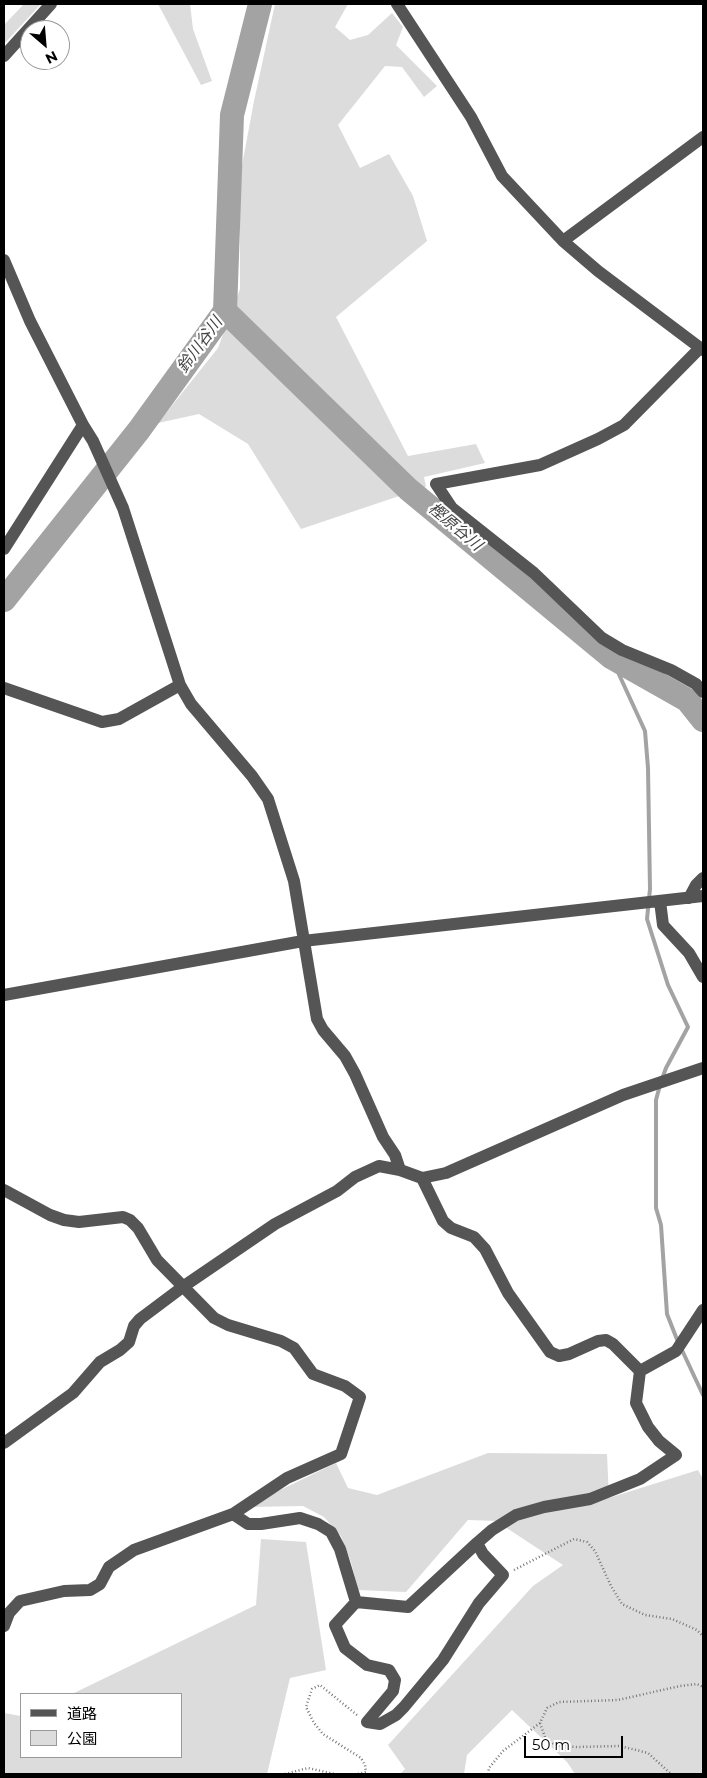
<!DOCTYPE html>
<meta charset="utf-8">
<style>
body{margin:0}
#map{position:relative;width:707px;height:1778px;overflow:hidden;background:#fff;font-family:Montserrat,"Noto Sans JP",sans-serif}
canvas{display:block}
.frame{position:absolute;inset:0;border:5px solid #000;pointer-events:none}
.legend{position:absolute;left:20px;top:1693px;width:162px;height:65px;box-sizing:border-box;background:#fff;border:1px solid #999;margin:0;padding:6px 9px;list-style:none;font-size:15px;color:#000}
.legend li{display:flex;align-items:center;gap:10px;height:25px}
.legend b{width:25px;border:1px solid #999}
.north{position:absolute;left:20px;top:20px;width:50px;height:50px;box-sizing:border-box;background:#fff;border:1px solid #999;border-radius:50%;rotate:153deg;font-size:14px;font-weight:700;line-height:20px;text-align:center;color:#000}
.north::after{content:'';display:block;margin:auto;width:18px;height:22px;background:#000;clip-path:polygon(50% 0,100% 100%,50% 72%,0 100%)}
.scale{position:absolute;left:524px;top:1736px;width:99px;height:22px;box-sizing:border-box;border:2px solid #000;border-top:0;padding-left:6px;font-size:15px;line-height:18px;white-space:nowrap;color:#000;-webkit-text-stroke:4px #fff;paint-order:stroke}
</style>
<div id="map">
<canvas width="707" height="1778"></canvas>
<div class="frame"></div>
<ul class="legend">
<li><b style="height:6px;background:#555"></b>道路</li>
<li><b style="height:14px;background:#dcdcdc"></b>公園</li>
</ul>
<div class="north">N</div>
<div class="scale">50 m</div>
</div>
<script>
const c = document.querySelector('canvas').getContext('2d');
c.lineJoin = 'round';
function fill(path, color) {
  c.fillStyle = color;
  c.fill(path, 'evenodd');
}
function shape(rows) {
  const path = new Path2D();
  for (const r of rows) {
    path.moveTo(r[0], r[1]);
    for (let i = 2; i < r.length; i += 2) path.lineTo(r[i], r[i + 1]);
  }
  return path;
}
function stroke(path, color, width, dash) {
  c.strokeStyle = color;
  c.lineWidth = width;
  c.lineCap = dash ? 'butt' : 'round';
  c.setLineDash(dash || []);
  c.stroke(path);
}
function label(font, color, halo, rows, align = 'center') {
  c.font = font + ' Montserrat,"Noto Sans JP",sans-serif';
  c.lineWidth = 4.5;
  c.setLineDash([]);
  c.textBaseline = 'middle';
  c.strokeStyle = halo;
  c.fillStyle = color;
  for (const [text, x, y, turn = 0] of rows) {
    c.save();
    c.translate(x, y);
    c.rotate((+turn || 0) * Math.PI / 180);
    c.textAlign = isNaN(turn) ? turn : align;
    if (halo) c.strokeText(text, 0, 0);
    c.fillText(text, 0, 0);
    c.restore();
  }
}
const green = shape([
 [24,4,41,4,4,44,4,25],
 [158,4,190,4,193,29,212,81,201,85],
 [275,4,348,4,335,27,350,40,368,35,392,13,403,27,396,45,437,86,424,97,402,67,385,66,338,125,360,168,389,154,413,196,427,241,336,317,408,456,476,444,485,463,424,477,426,487,301,529,248,444,199,414,158,423,218,348,240,289,240,176,254,101],
 [488,1453,607,1454,609,1498,698,1470,703,1479,703,1774,575,1774,567,1762,512,1710,467,1755,464,1774,400,1774,405,1769,388,1745,533,1586,563,1565,496,1521,468,1520,406,1592,358,1590,351,1562,341,1536,324,1517,303,1506,251,1507,272,1494,336,1463,348,1488,377,1495],
 [261,1539,306,1542,326,1670,290,1678,267,1774,4,1774,4,1713,21,1716,21,1757,181,1757,181,1694,72,1694,256,1605]
]);
const stream = shape([
 [611,657,645,731,648,768,650,889,647,919,668,985,688,1027,666,1068,662,1079],
 [660,1085,656,1100,656,1208,661,1225,667,1314,678,1342],
 [681,1348,703,1395]
]);
const river = shape([
 [225,311,408,489,611,657,687,700,703,720],
 [4,600,139,430,225,311,232,115,260,4]
]);
const path = shape([
 [514,1570,574,1539,587,1542,595,1551,611,1586,622,1604,645,1615,672,1619,697,1630,703,1636],
 [357,1715,320,1685,312,1689,306,1707,314,1723,323,1734,361,1758,365,1765,366,1772,358,1774],
 [540,1723,545,1737,556,1746,576,1747,620,1746,648,1753,671,1774],
 [285,1774,308,1768,335,1774],
 [488,1774,489,1768,503,1751,540,1723,547,1708,559,1702,618,1700,680,1686,697,1684,703,1687]
]);
const minor = shape([
 [397,4,471,117,502,176,563,241,598,271,703,350],
 [4,56,51,4],
 [563,241,703,137],
 [4,260,30,321,83,425,93,441,123,508,180,685,191,704,252,776,268,799,294,881,317,1019,323,1030,345,1056,355,1074,383,1137,395,1155,400,1170],
 [700,348,624,425,598,439,540,465,436,484,452,508,534,573,602,638,622,650,671,670,696,684,703,692],
 [4,549,83,425],
 [4,688,102,722,119,719,180,685],
 [689,898,696,885,703,878],
 [660,901,663,925,689,953,703,977],
 [4,995,303,941,703,896],
 [422,1178,443,1221,451,1228,474,1237,485,1249,508,1293,550,1352,559,1356,569,1354,598,1341,606,1340,613,1344,640,1371],
 [4,1190,50,1215,64,1220,79,1222,123,1217,130,1220,138,1228,157,1260,214,1318,228,1325,281,1341,294,1348,313,1374,345,1386,360,1397,341,1454,287,1478,233,1514,134,1550,109,1567,100,1584,90,1590,64,1591,20,1601,9,1613,4,1626],
 [640,1371,676,1351,703,1310],
 [4,1443,73,1393,100,1362,120,1350,129,1342,134,1326,140,1319,184,1286,275,1224,337,1191,355,1177,379,1166,400,1170,422,1178,446,1173,623,1095,703,1068],
 [233,1514,248,1524,261,1524,300,1518,318,1524,331,1532,340,1549,356,1602,335,1625,345,1648,367,1665,389,1670,395,1680,393,1691,367,1722],
 [356,1602,408,1607,477,1543],
 [367,1722,380,1724,396,1715,404,1707,443,1660,479,1603,503,1575,483,1554,477,1543,492,1530,516,1515,544,1507,590,1499,640,1479,676,1455,659,1441,648,1427,636,1403,640,1371]
]);
const waterNames = [
 ["鈴川谷川",200,345,-54],
 ["樫原谷川",455,527,40]
];
fill(green, '#dcdcdc');
stroke(stream, '#a3a3a3', 4);
stroke(river, '#a3a3a3', 24);
stroke(path, '#777', 2.5, [1, 2.5]);
stroke(minor, '#555', 12);
label('italic 16px', '#444', '#fff', waterNames);
</script>
